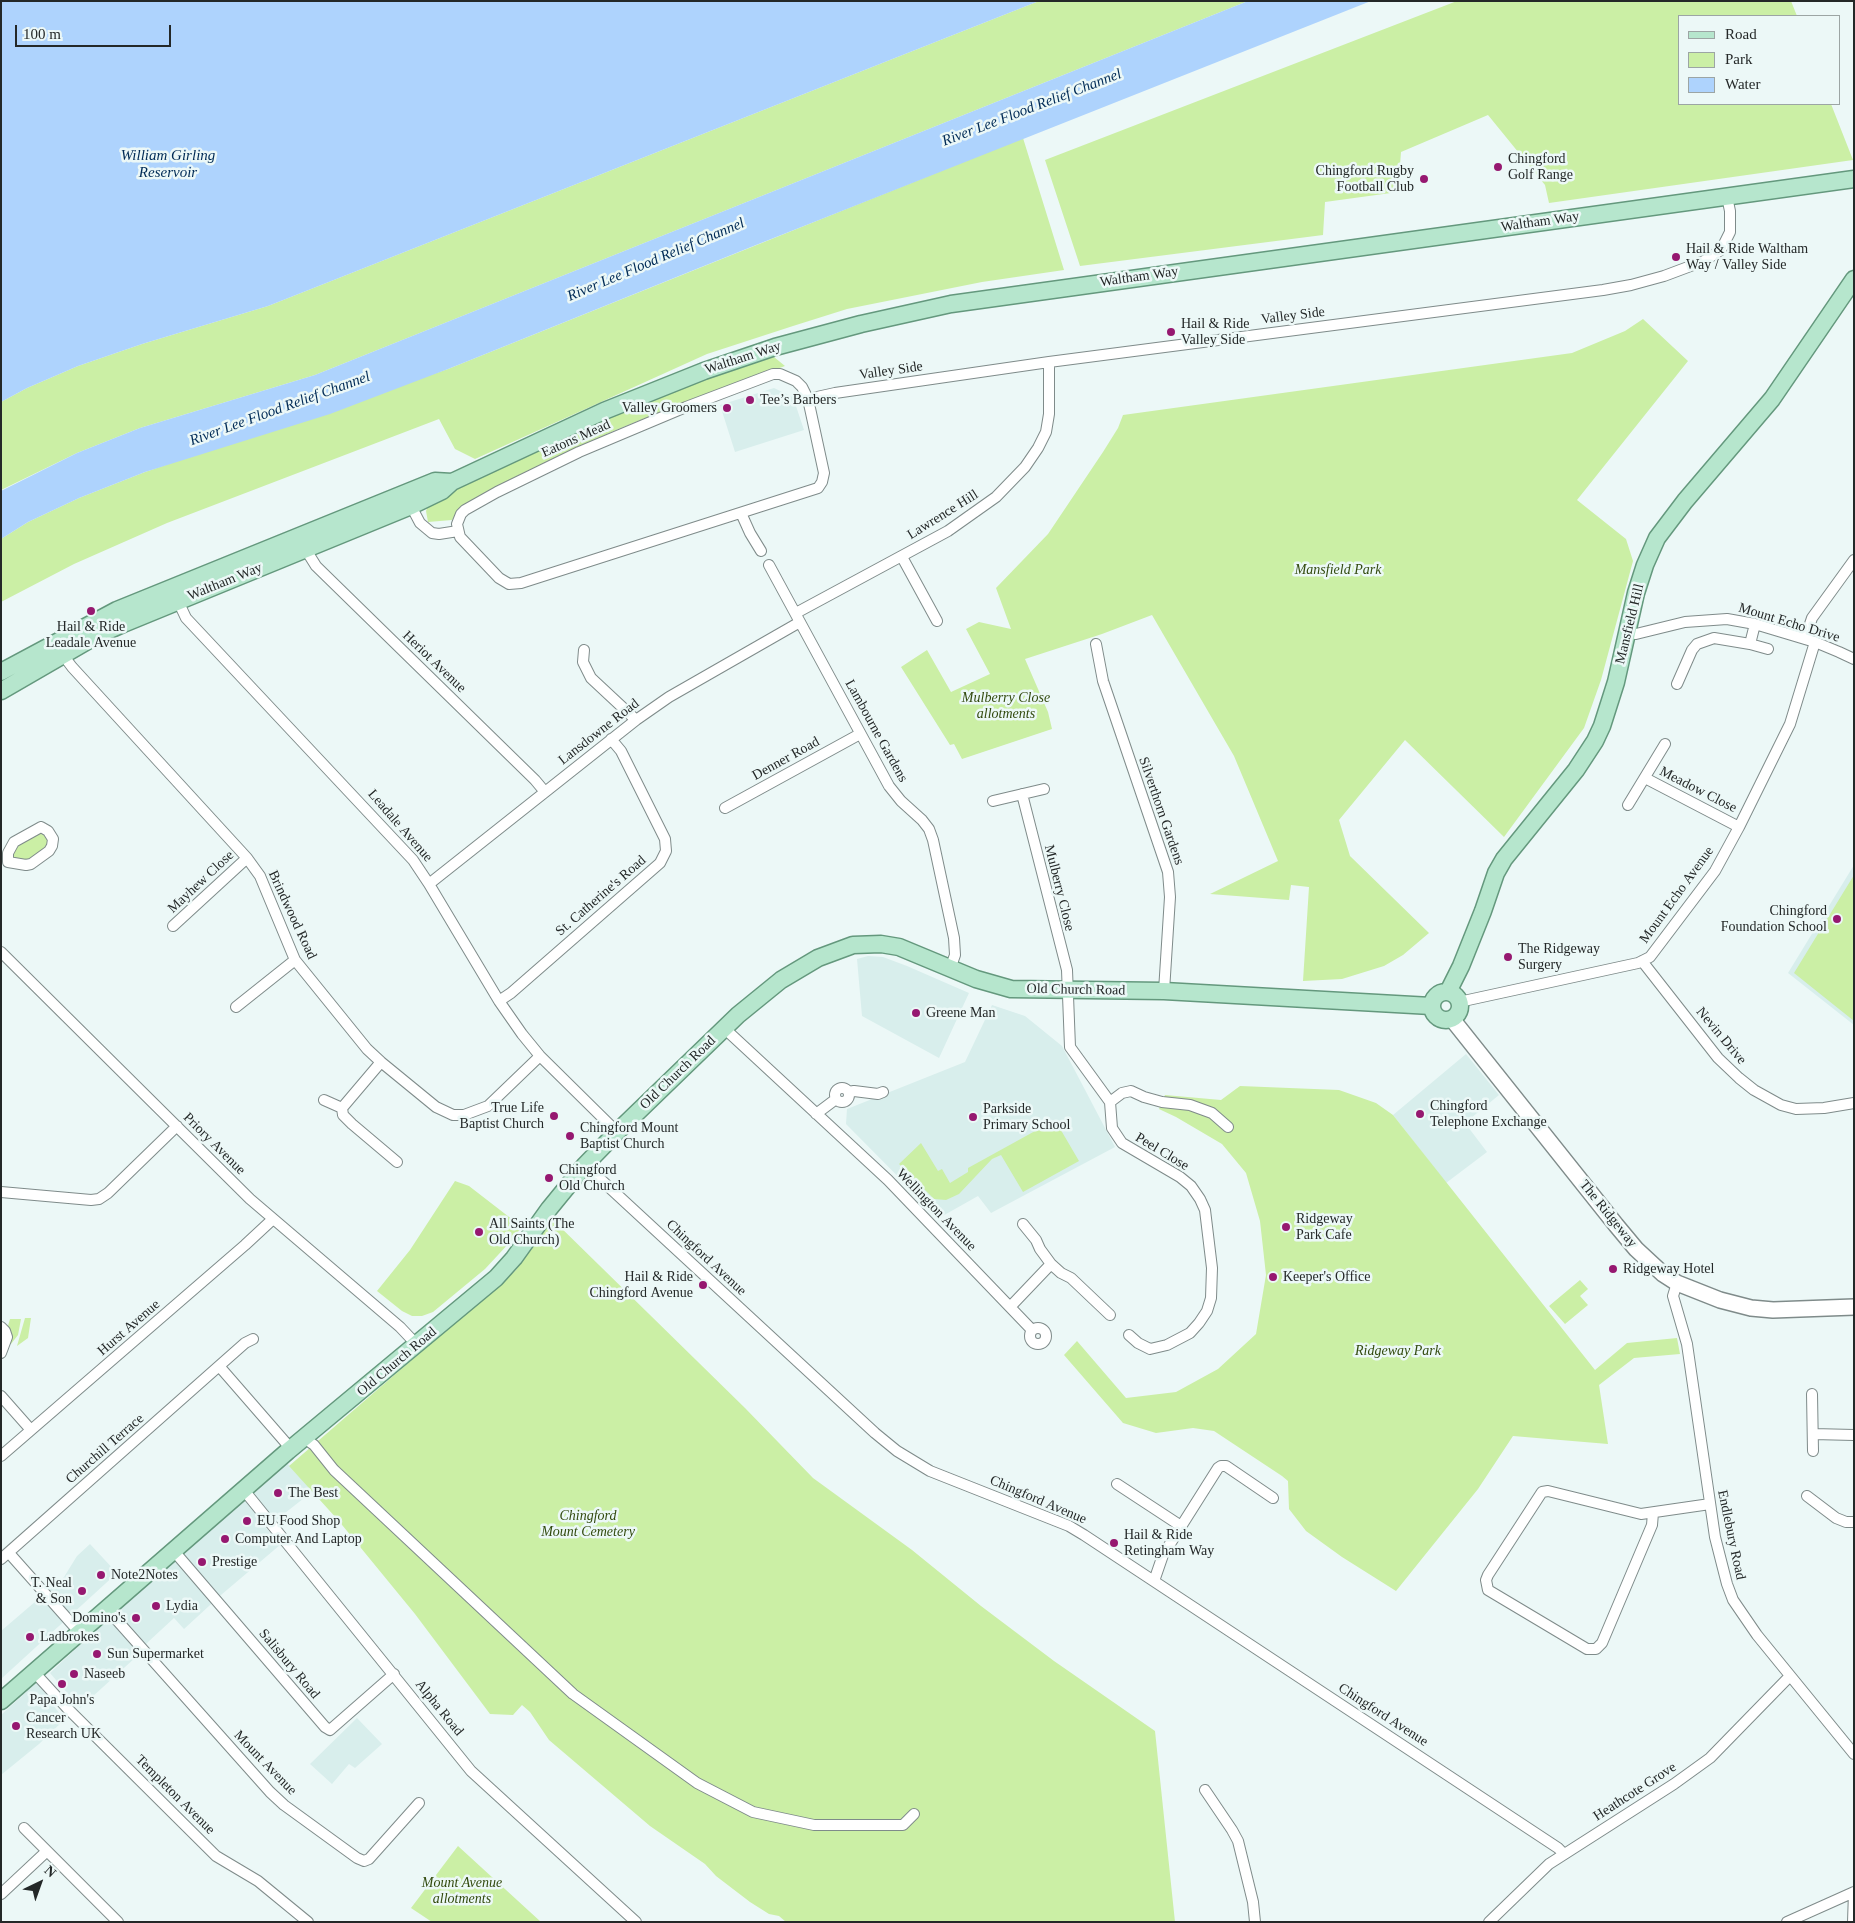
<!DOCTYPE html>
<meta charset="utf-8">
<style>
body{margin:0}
#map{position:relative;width:1855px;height:1923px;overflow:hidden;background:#ecf8f7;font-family:"Times New Roman",serif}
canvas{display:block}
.frame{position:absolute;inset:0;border:2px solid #242828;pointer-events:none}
.legend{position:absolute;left:1678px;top:15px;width:162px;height:90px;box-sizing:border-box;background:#ecf8f7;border:1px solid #9ca5a4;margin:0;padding:6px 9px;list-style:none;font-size:15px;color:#242828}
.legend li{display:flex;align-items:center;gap:10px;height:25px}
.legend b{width:25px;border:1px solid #9ca5a4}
.north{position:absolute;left:15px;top:1858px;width:50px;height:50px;-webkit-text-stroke:4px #ecf8f7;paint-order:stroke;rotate:42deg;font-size:14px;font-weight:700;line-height:20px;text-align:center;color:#242828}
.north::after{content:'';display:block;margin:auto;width:18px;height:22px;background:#242828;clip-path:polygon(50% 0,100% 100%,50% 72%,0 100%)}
.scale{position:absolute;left:15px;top:25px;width:156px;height:22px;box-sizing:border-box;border:2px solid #242828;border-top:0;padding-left:6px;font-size:15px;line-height:18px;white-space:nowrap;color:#242828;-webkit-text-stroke:4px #ecf8f7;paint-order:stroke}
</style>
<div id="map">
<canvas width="1855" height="1923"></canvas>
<div class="frame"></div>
<ul class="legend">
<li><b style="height:6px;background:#b6e6cd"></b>Road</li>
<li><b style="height:14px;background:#cbefa5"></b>Park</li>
<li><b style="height:14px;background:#aed3fd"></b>Water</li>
</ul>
<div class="north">N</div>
<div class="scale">100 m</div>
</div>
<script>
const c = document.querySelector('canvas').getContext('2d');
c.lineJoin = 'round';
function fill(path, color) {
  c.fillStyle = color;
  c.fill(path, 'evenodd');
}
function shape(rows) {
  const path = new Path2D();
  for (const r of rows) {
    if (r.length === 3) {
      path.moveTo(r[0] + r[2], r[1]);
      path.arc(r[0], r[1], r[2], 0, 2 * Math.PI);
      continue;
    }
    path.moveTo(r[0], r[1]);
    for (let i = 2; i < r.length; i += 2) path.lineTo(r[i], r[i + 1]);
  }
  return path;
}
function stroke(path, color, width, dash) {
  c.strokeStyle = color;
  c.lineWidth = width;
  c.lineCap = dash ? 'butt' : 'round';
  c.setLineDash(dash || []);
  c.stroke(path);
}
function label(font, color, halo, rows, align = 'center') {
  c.font = font + ' "Times New Roman",serif';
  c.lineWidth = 5;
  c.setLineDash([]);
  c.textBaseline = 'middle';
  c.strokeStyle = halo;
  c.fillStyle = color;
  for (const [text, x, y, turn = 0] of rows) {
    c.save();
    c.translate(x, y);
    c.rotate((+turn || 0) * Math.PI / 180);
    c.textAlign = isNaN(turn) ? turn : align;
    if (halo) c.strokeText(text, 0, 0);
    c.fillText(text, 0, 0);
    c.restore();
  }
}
const built = shape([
 [774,388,793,397,804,430,735,452,720,405],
 [1854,865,1854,1025,1788,973],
 [868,956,883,957,907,966,969,993,939,1058,862,1016,857,959],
 [992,1005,1025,1016,1062,1046,1115,1147,991,1213,978,1196,939,1218,846,1124,847,1109,965,1062],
 [1466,1054,1499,1095,1465,1123,1487,1152,1446,1183,1393,1115],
 [287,1463,313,1491,266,1528,280,1545,221,1595,184,1629,174,1618,148,1642,136,1657,80,1708,50,1673,138,1590],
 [90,1544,117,1573,1,1679,1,1631,64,1577,77,1556],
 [37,1682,64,1720,39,1744,1,1775,1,1715],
 [357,1718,382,1744,355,1768,349,1764,332,1784,310,1764]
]);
const green = shape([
 [1039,1,1248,1,315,375,140,428,77,453,1,490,1,402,27,388,78,366,142,344,268,306],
 [1457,1,1791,1,1797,16,1679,16,1679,104,1831,104,1853,160,1549,203,1545,185,1488,115,1401,152,1398,192,1325,202,1323,235,1080,266,1045,160],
 [1023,138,1064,270,982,282,847,309,793,326,707,354,475,459,455,449,439,419,167,523,74,564,1,602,1,539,28,522,79,498,145,472,448,369],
 [1643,319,1688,361,1577,500,1626,539,1633,561,1601,680,1584,728,1504,837,1405,740,1339,820,1350,856,1429,933,1403,955,1384,966,1342,979,1303,981,1309,887,1291,885,1289,900,1210,894,1278,861,1234,756,1152,615,1102,634,1025,659,1048,712,1052,729,962,759,954,744,950,745,901,667,927,650,951,692,990,674,966,629,979,622,1011,629,996,588,1048,534,1103,452,1118,428,1123,415,1572,353,1625,331],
 [774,357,785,366,692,399,616,430,552,459,467,503,460,508,452,520,428,522,426,511,429,503,545,446,686,383],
 [37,833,45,835,48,839,48,843,44,848,30,860,24,861,13,860,12,852,17,845],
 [1854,875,1854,1021,1794,973],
 [1240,1086,1339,1090,1376,1103,1393,1115,1595,1370,1627,1343,1677,1338,1680,1354,1634,1358,1599,1385,1608,1444,1513,1436,1478,1489,1396,1591,1342,1557,1306,1531,1289,1509,1288,1481,1282,1476,1214,1431,1193,1428,1156,1433,1123,1423,1064,1355,1077,1341,1126,1398,1176,1392,1218,1369,1256,1334,1266,1275,1260,1221,1246,1173,1222,1144,1176,1117,1159,1109,1165,1095,1221,1100],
 [1055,1120,1079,1161,1023,1192,1001,1155,992,1159,959,1194,946,1200,934,1199,899,1164,921,1143,938,1171,942,1169,950,1183,968,1172,968,1168],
 [455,1181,469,1186,522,1227,511,1241,485,1269,433,1312,422,1316,412,1316,402,1311,377,1291,410,1250],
 [551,1218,745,1408,813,1478,912,1550,981,1606,1054,1661,1155,1731,1175,1922,786,1922,779,1916,769,1914,750,1902,716,1876,705,1864,650,1826,549,1740,530,1712,522,1705,513,1715,490,1714,415,1614,338,1520,289,1466,516,1270],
 [1580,1280,1588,1289,1580,1296,1588,1305,1565,1324,1549,1306],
 [25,1318,31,1318,28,1338,17,1346],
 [10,1319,21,1319,18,1335,11,1344,7,1329],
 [458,1846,541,1922,432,1922,411,1908]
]);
const water = shape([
 [1,1,1039,1,268,306,142,344,78,366,27,388,1,402],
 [1248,1,1371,1,756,245,448,369,330,414,145,472,79,498,28,522,1,539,1,491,77,453,140,428,315,375]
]);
const street = shape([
 [773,374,780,374,796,381,802,387,808,399,824,473,822,482,818,488,521,583,509,584,499,578,460,537,457,524,461,514,465,510,497,492,579,452,686,407,773,374],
 [808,399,835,393,1049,362,1603,290,1631,285,1664,276,1704,261,1721,250,1730,232,1730,211,1727,197],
 [411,506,420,523,432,533,439,534,458,531],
 [741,513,750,533,761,551],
 [306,550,316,566,535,780,545,792],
 [902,557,937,621],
 [769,565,889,786,901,801,922,820,929,829,933,840,954,938,955,955,950,969],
 [178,601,186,618,413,860,429,884,499,1001,522,1034,540,1056,617,1132],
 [796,613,948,531,996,497,1025,467,1038,448,1046,432,1049,414,1049,362],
 [1626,632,1636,634,1685,622,1727,619,1755,624,1815,642,1839,652,1854,659],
 [1805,639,1812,618,1854,560],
 [1096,644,1103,681,1168,872,1170,897,1164,991],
 [1750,644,1768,649],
 [584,650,583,662,591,678,636,720],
 [63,655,72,667,247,858,260,876,295,960,367,1049,381,1062,436,1107,453,1115,464,1115,488,1106,540,1056],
 [1677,684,1692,650,1697,644,1714,638,1750,644,1755,624],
 [1645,778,1739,827],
 [1022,794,1067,970,1070,1047,1110,1102,1112,1128,1122,1143,1180,1177,1191,1186,1200,1199,1205,1210,1212,1268,1211,1298,1207,1311,1199,1323,1190,1333,1167,1345,1150,1349,1138,1343,1129,1335],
 [993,801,1044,789],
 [1628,805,1665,744],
 [725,808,860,734],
 [41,827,48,831,53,839,52,846,49,851,31,864,26,865,8,862,8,853,14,842,41,827],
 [429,884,636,720,669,697,800,622],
 [173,926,247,858],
 [1,952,250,1199,400,1327,417,1345],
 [1642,961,1718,1058,1739,1078,1754,1090,1781,1105,1796,1109,1824,1108,1854,1103],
 [499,1001,511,993,660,863,666,851,665,839,621,751,611,739],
 [1459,1002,1638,963,1650,957,1715,871,1739,827,1790,724,1815,642],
 [236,1007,295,960],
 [724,1028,888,1180,1032,1330],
 [381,1062,342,1108,343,1115,352,1124,397,1162],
 [842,1095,7],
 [849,1092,854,1091,878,1094,883,1092],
 [324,1100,342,1108],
 [1110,1102,1122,1093,1131,1091,1144,1097,1162,1102,1190,1105,1212,1113,1228,1127],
 [816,1114,836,1099],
 [585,1165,875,1433,897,1451,930,1471,1069,1526,1084,1535,1558,1848,1564,1854],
 [1,1192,91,1200,99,1199,108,1193,177,1126],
 [1023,1224,1036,1240,1040,1249,1051,1264,1061,1273,1071,1278,1110,1315],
 [1677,1283,1673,1296,1687,1344,1715,1537,1727,1584,1733,1600,1757,1635,1854,1754],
 [1010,1307,1051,1264],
 [1,1327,5,1331,7,1337,1,1353],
 [1038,1336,8],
 [219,1366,286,1443,288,1451],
 [1812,1394,1813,1451],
 [1,1396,31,1430],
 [1813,1434,1854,1435],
 [304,1438,314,1445,334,1470,573,1694,697,1783,753,1812,814,1825,903,1825,914,1814],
 [1,1456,245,1245,273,1219],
 [1117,1484,1181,1526],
 [243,1489,471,1771,636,1922],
 [1807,1496,1836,1518,1846,1522,1853,1522],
 [1653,1513,1652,1525,1602,1643,1596,1649,1587,1649,1488,1590,1486,1580,1488,1575,1542,1492,1548,1491,1641,1514,1710,1504],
 [173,1550,325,1727,330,1730,394,1674],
 [9,1553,80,1633],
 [1,1559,219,1366,245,1343,253,1339],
 [1154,1581,1163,1555,1218,1468,1221,1466,1226,1466,1273,1498],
 [106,1608,270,1792,284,1805,357,1858,364,1861,369,1859,419,1803],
 [35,1673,67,1708,216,1856,258,1881,308,1922],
 [1205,1790,1232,1830,1238,1841,1253,1902,1255,1922],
 [24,1828,118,1922],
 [1,1894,47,1851],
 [1489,1922,1549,1864,1674,1784,1710,1758,1790,1676],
 [1787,1922,1854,1892],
 [1853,1922,1854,1892]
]);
const secondary = shape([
 [1452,1019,1616,1225,1636,1249,1663,1274,1677,1283,1720,1300,1751,1308,1773,1310,1854,1307]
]);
const primary = shape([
 [1,672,117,610,435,481,452,482],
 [1,691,96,636,123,624,411,506,442,491,452,482,604,411,704,371,775,347,861,324,951,304,1854,179],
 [1446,1006,14],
 [1448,992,1461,966,1483,911,1496,873,1504,859,1576,770,1595,741,1602,726,1616,682,1636,593,1645,565,1657,538,1685,501,1772,399,1854,279],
 [1,1701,288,1451,496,1278,514,1258,549,1209,585,1165,617,1132,738,1015,781,980,818,958,853,945,881,944,899,947,976,979,1011,989,1164,991,1431,1006]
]);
const markers = [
 [1498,167,5,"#961870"],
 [1424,179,5,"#961870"],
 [1676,257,5,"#961870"],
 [1171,332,5,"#961870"],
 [750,400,5,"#961870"],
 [727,408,5,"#961870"],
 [91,611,5,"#961870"],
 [1837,919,5,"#961870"],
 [1508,957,5,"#961870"],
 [916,1013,5,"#961870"],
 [1420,1114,5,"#961870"],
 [554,1116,5,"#961870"],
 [973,1117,5,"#961870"],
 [570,1136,5,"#961870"],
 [549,1178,5,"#961870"],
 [1286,1227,5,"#961870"],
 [479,1232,5,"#961870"],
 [1613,1269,5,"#961870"],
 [1273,1277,5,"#961870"],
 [703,1285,5,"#961870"],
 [278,1493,5,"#961870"],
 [247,1521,5,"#961870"],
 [225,1539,5,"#961870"],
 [1114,1543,5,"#961870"],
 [202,1562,5,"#961870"],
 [101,1575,5,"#961870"],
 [82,1591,5,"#961870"],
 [156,1606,5,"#961870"],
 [136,1618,5,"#961870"],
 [30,1637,5,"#961870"],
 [97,1654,5,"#961870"],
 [74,1674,5,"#961870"],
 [62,1684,5,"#961870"],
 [16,1726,5,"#961870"]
];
const poiNames = [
 ["Chingford",1508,159],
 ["Golf Range",1508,175],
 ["Chingford Rugby",1414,171,"right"],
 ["Football Club",1414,187,"right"],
 ["Hail & Ride Waltham",1686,249],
 ["Way / Valley Side",1686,265],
 ["Hail & Ride",1181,324],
 ["Valley Side",1181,340],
 ["Tee’s Barbers",760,400],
 ["Valley Groomers",717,408,"right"],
 ["Hail & Ride",91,627,"center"],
 ["Leadale Avenue",91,643,"center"],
 ["Chingford",1827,911,"right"],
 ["Foundation School",1827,927,"right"],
 ["The Ridgeway",1518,949],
 ["Surgery",1518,965],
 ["Greene Man",926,1013],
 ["Chingford",1430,1106],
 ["Telephone Exchange",1430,1122],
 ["True Life",544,1108,"right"],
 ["Baptist Church",544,1124,"right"],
 ["Parkside",983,1109],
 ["Primary School",983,1125],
 ["Chingford Mount",580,1128],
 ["Baptist Church",580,1144],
 ["Chingford",559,1170],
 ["Old Church",559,1186],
 ["Ridgeway",1296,1219],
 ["Park Cafe",1296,1235],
 ["All Saints (The",489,1224],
 ["Old Church)",489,1240],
 ["Ridgeway Hotel",1623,1269],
 ["Hail & Ride",693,1277,"right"],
 ["Chingford Avenue",693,1293,"right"],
 ["Keeper's Office",1283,1277],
 ["The Best",288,1493],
 ["EU Food Shop",257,1521],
 ["Hail & Ride",1124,1535],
 ["Retingham Way",1124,1551],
 ["Computer And Laptop",235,1539],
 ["Prestige",212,1562],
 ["Note2Notes",111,1575],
 ["T. Neal",72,1583,"right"],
 ["& Son",72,1599,"right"],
 ["Lydia",166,1606],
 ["Domino's",126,1618,"right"],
 ["Ladbrokes",40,1637],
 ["Sun Supermarket",107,1654],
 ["Naseeb",84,1674],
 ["Papa John's",62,1700,"center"],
 ["Cancer",26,1718],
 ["Research UK",26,1734]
];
const streetNames = [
 ["Waltham Way",1540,222,-8],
 ["Waltham Way",1139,277,-8],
 ["Valley Side",1293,316,-7],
 ["Waltham Way",743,358,-18],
 ["Valley Side",891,371,-8],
 ["Eatons Mead",576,439,-24],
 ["Lawrence Hill",943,515,-32],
 ["Waltham Way",225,582,-22],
 ["Mount Echo Drive",1789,623,17],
 ["Mansfield Hill",1630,624,-76],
 ["Heriot Avenue",434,662,44],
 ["Lambourne Gardens",876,731,61],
 ["Lansdowne Road",599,732,-38],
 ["Denner Road",786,759,-29],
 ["Meadow Close",1698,790,27],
 ["Silverthorn Gardens",1161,811,71],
 ["Leadale Avenue",400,826,49],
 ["Mayhew Close",201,882,-43],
 ["Mulberry Close",1059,888,76],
 ["Mount Echo Avenue",1677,895,-54],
 ["St. Catherine's Road",601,896,-41],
 ["Brindwood Road",292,915,65],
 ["Old Church Road",1076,990,1],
 ["Nevin Drive",1721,1036,50],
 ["Old Church Road",678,1073,-44],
 ["Priory Avenue",214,1144,45],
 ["Peel Close",1162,1152,31],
 ["Wellington Avenue",936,1210,46],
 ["The Ridgeway",1608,1214,51],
 ["Chingford Avenue",706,1258,43],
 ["Hurst Avenue",129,1328,-41],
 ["Old Church Road",397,1362,-40],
 ["Churchill Terrace",105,1449,-41],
 ["Chingford Avenue",1038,1500,23],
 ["Endlebury Road",1731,1535,78],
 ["Salisbury Road",289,1664,50],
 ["Alpha Road",439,1708,51],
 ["Chingford Avenue",1383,1715,33],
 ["Mount Avenue",265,1763,46],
 ["Heathcote Grove",1635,1792,-33],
 ["Templeton Avenue",175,1795,45]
];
const parkNames = [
 ["Mansfield Park",1338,570],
 ["Mulberry Close",1006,698],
 ["allotments",1006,714],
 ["Ridgeway Park",1398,1351],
 ["Chingford",588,1516],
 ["Mount Cemetery",588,1532],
 ["Mount Avenue",462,1883],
 ["allotments",462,1899]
];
const waterNames = [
 ["River Lee Flood Relief Channel",1032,108,-21],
 ["William Girling",168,156],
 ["Reservoir",168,173],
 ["River Lee Flood Relief Channel",656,260,-23],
 ["River Lee Flood Relief Channel",280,409,-20]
];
fill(built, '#d8eeec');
fill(green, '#cbefa5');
fill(water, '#aed3fd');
stroke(street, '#7f8b8a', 12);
stroke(secondary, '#7f8b8a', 18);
stroke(primary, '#64987d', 19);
stroke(street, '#fff', 10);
stroke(secondary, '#fff', 15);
stroke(primary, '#b6e6cd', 16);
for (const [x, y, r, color] of markers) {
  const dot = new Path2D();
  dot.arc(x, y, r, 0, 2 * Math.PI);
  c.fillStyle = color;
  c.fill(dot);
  stroke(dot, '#ecf8f7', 2);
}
label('14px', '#242828', '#ecf8f7', poiNames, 'left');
label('14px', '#242828', '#ecf8f7', streetNames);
label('italic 14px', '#324a0e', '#ecf8f7', parkNames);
label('italic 15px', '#002b56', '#ecf8f7', waterNames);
</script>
